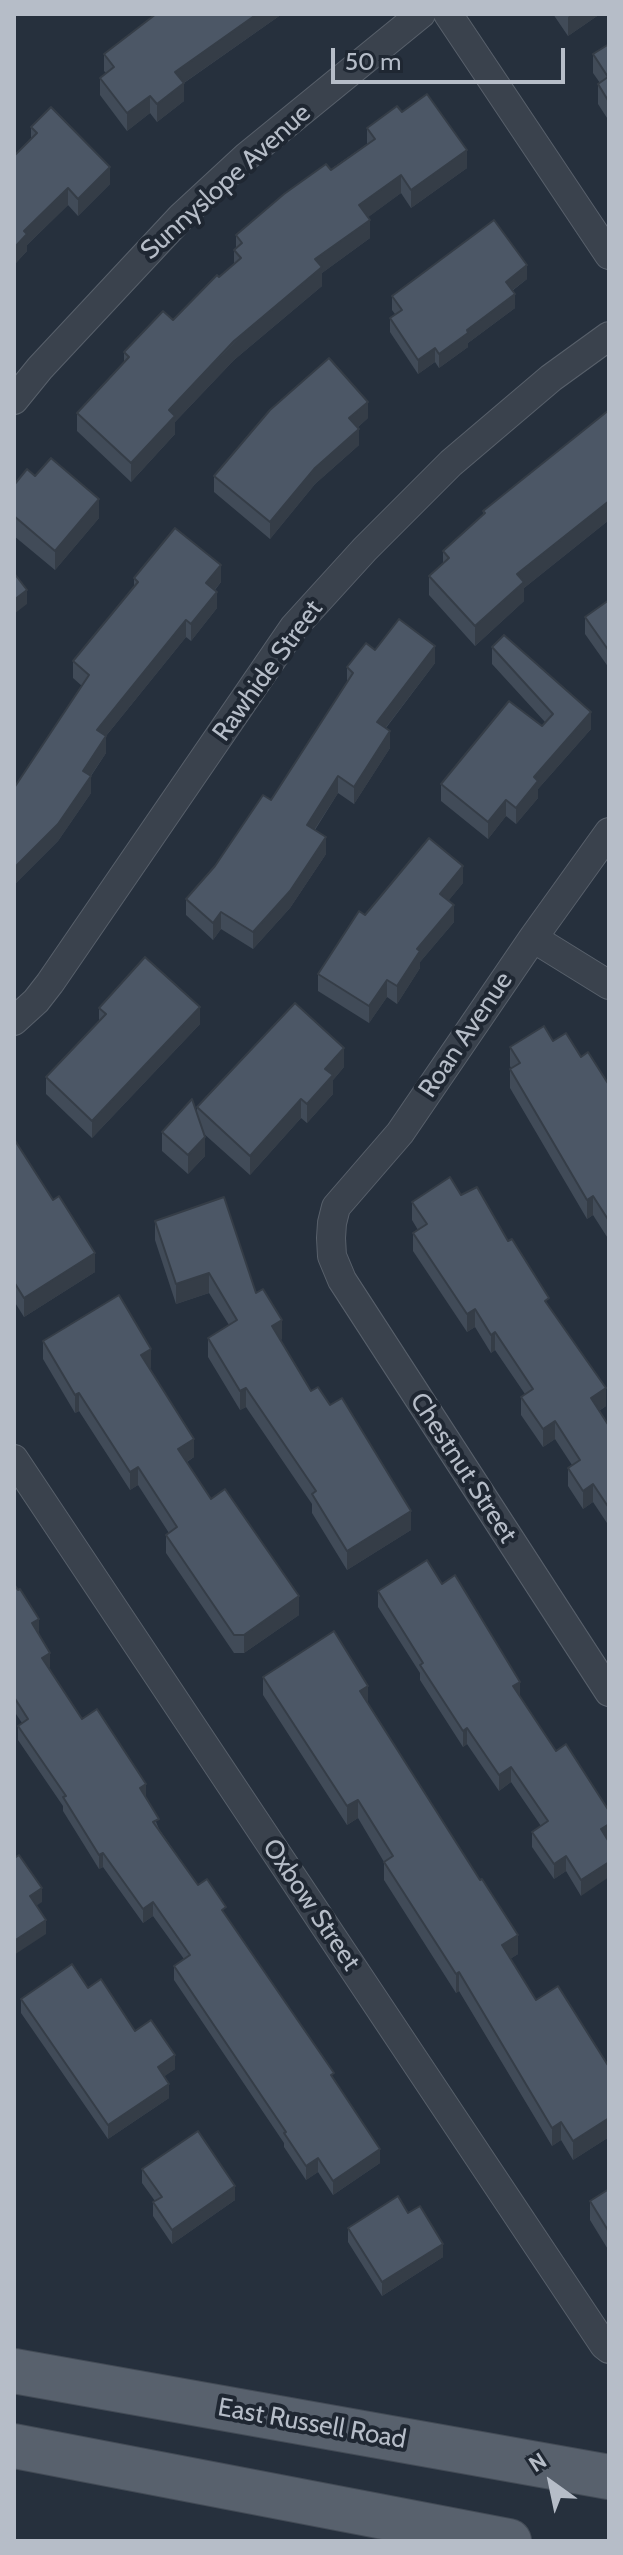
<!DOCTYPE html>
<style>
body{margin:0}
#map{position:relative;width:623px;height:2555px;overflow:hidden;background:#26303d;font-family:Cabin,sans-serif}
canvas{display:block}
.frame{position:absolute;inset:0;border:16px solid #b6bdc8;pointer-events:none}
.north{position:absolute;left:511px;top:2443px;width:80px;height:80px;-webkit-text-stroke:6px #1f2732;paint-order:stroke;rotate:327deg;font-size:22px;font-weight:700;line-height:32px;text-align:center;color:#b6bdc8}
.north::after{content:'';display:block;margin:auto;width:28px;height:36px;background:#b6bdc8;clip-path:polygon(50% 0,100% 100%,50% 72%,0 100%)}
.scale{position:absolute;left:331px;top:48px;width:234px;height:36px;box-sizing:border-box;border:4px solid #b6bdc8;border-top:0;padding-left:10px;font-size:24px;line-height:28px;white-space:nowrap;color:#b6bdc8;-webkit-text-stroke:6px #1f2732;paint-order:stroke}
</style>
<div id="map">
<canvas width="623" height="2555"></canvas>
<div class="frame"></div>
<div class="north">N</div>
<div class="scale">50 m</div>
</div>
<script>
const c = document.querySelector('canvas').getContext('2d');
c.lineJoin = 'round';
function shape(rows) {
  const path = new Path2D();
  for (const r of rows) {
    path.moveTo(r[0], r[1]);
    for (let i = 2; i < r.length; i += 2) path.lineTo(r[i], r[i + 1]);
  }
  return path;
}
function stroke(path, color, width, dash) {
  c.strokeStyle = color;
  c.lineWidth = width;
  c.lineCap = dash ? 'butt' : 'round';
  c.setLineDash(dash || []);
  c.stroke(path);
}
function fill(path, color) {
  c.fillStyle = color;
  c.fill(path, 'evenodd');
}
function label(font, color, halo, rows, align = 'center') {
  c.font = font + ' Cabin,sans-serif';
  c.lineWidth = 8;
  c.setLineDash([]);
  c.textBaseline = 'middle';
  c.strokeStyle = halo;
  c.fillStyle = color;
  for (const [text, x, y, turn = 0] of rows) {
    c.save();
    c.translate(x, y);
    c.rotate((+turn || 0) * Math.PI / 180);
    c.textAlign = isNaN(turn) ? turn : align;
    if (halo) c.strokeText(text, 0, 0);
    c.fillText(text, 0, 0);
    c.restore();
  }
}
const street = shape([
 [448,14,609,255],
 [14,400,40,368,181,217,247,156,421,14],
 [609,832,533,938,400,1133,336,1207,332,1223,331,1238,332,1256,342,1280,609,1692],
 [533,938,609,985],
 [14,1021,36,1001,50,983,294,627,365,549,451,463,551,378,609,336],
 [14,1459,604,2345,609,2349]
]);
const primary = shape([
 [14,2371,609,2477],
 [14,2446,509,2541]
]);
const wall = shape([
 [156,14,282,14,184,83,184,101,157,122,150,113,127,131,100,95,100,78,106,73,104,71,104,54],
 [553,14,600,14,568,36],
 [609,44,609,121,598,104,598,84,600,83,593,73,593,54],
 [402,112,467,168,411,208,401,193,368,217,370,238,322,273,322,286,234,360,175,422,175,434,131,482,77,431,77,413,124,362,124,352,173,320,234,264,234,250,236,248,236,235,367,144,367,128],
 [31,127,110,184,78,216,68,205,27,245,27,251,14,265,14,156,31,139],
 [527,279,512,291,515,308,468,343,468,347,439,368,435,362,418,374,390,332,390,318,395,314,392,310,392,296],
 [609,410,609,520,524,588,524,601,475,646,429,595,429,576,443,563,443,551,483,515,483,511],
 [368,418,358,427,359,445,315,484,270,539,214,492,214,476],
 [35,476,99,518,55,570,14,536,14,485],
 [134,578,221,582,215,590,217,608,191,641,186,637,106,736,106,753,91,776,91,793,58,841,14,885,14,788,82,686,73,678,73,661,134,587],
 [609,600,609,668,585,634,585,617],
 [492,647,591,729,538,789,538,798,516,824,506,816,488,839,441,801,441,784,542,726,545,722,492,664],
 [375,650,435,663,386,728,390,748,354,804,338,793,315,830,326,854,290,908,253,949,221,929,213,940,186,915,186,899,215,866,271,800,347,683,347,667],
 [463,883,448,901,454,922,420,962,420,968,397,1004,387,997,369,1023,318,991,318,974,365,915],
 [99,1008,200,1024,92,1138,46,1094,46,1077,99,1021],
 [553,1041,581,1057,609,1085,609,1240,593,1215,587,1219,510,1088,510,1069,511,1068,510,1066,510,1047],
 [344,1067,333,1080,333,1094,307,1123,301,1118,250,1175,203,1133,205,1156,188,1174,162,1151,162,1132,197,1112,197,1107],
 [14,1139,95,1272,24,1317,14,1301],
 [461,1195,508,1241,549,1306,606,1406,599,1411,609,1426,609,1526,593,1502,583,1509,568,1486,568,1468,572,1465,555,1439,543,1447,521,1415,521,1397,525,1394,495,1350,491,1353,475,1327,467,1332,413,1251,413,1233,418,1230,412,1220,412,1202],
 [155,1221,256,1293,282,1339,280,1340,311,1391,411,1530,347,1570,312,1513,312,1504,246,1407,240,1410,208,1357,208,1338,229,1325,209,1293,176,1304,155,1240],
 [43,1341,151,1367,150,1368,194,1457,187,1462,211,1499,299,1615,244,1653,234,1653,166,1553,166,1535,169,1533,138,1485,130,1490,79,1411,75,1413,43,1359],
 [14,1584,39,1633,50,1667,48,1668,82,1719,146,1798,159,1829,198,1885,226,1916,334,2080,380,2163,333,2195,318,2172,306,2180,284,2147,284,2143,174,1980,174,1966,184,1959,153,1916,143,1923,103,1867,99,1869,63,1811,63,1806,18,1740,18,1726,22,1723,14,1711],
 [442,1584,556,1751,609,1811,609,1839,581,1896,566,1871,554,1879,532,1847,532,1832,541,1826,511,1782,499,1791,467,1744,463,1747,420,1680,420,1673,378,1607,378,1591],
 [263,1677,368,1704,518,1954,510,1959,536,2000,609,2067,609,2137,573,2160,561,2140,552,2146,459,1991,456,1993,384,1880,384,1862,358,1818,347,1825,263,1695],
 [88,1988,175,2069,164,2076,169,2098,108,2139,21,2013,21,1999],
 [142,2169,235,2200,172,2244,153,2216,153,2202,155,2201,142,2183],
 [609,2189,609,2251,590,2220,590,2201],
 [408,2213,443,2257,382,2296,348,2242,348,2228]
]);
const shadedWall = shape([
 [257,14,282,14,175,89,175,72],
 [573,14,600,14,568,36,568,17],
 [184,83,184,101,157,122,157,104],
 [150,96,150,113,127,131,127,113],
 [467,150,467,168,411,208,411,190],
 [110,167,110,184,78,216,78,199],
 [401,175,401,193,359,224,359,205],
 [68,188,68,205,27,245,27,251,14,265,14,248,24,231],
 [370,220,370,238,322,273,322,286,234,360,175,422,175,434,131,482,131,463,169,410,315,259],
 [527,265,527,279,506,295,506,282],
 [515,294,515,308,468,343,468,347,439,368,439,354,467,330],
 [435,348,435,362,418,374,418,360],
 [368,402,368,418,349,435,349,418],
 [359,429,359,445,315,484,270,539,270,522,315,468],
 [99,499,99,518,55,570,55,551],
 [609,501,609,520,524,588,524,601,475,646,475,626,517,574],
 [221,565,221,582,206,600,206,583],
 [27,590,27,604,14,614,14,600],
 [217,592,217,608,191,641,191,624],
 [186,620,186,637,97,747,97,730],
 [435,646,435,663,377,739,377,722],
 [591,712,591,729,538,789,538,798,516,824,516,808,534,777],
 [390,731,390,748,354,804,354,787],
 [106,736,106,753,83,787,83,771],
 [91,776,91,793,58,841,14,885,14,868],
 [338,776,338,793,307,841,307,825],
 [506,800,506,816,488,839,488,822],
 [326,837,326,854,290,908,253,949,253,932],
 [463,866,463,883,440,911,440,894],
 [454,905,454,922,420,962,420,968,397,1004,397,986,417,949],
 [221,912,221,929,213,940,213,923],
 [387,980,387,997,369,1023,369,1006],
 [200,1007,200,1024,92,1138,92,1121],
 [344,1048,344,1067,333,1080,333,1094,307,1123,307,1104,325,1069],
 [301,1099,301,1118,250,1175,250,1156],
 [205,1137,205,1156,188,1174,188,1155],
 [593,1196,593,1215,587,1219,587,1200],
 [95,1253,95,1272,24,1317,24,1298],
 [209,1273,209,1293,176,1304,176,1284],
 [475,1309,475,1327,467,1332,467,1314],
 [282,1320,282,1339,272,1345,272,1326],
 [495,1332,495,1350,491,1353,491,1335],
 [151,1349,151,1367,141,1373,141,1355],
 [246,1388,246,1407,240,1410,240,1391],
 [606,1388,606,1406,591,1416,591,1398],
 [79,1393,79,1411,75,1413,75,1395],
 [555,1421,555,1439,543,1447,543,1429],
 [194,1439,194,1457,178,1467,178,1449],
 [138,1467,138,1485,130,1490,130,1472],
 [593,1484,593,1502,583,1509,583,1491],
 [411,1511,411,1530,347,1570,347,1551],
 [299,1596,299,1615,244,1653,244,1635],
 [39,1619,39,1633,32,1623],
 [50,1653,50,1667,42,1672,42,1658],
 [520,1682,520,1697,513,1686],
 [368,1686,368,1704,360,1691],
 [467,1728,467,1744,463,1747,463,1731],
 [511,1767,511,1782,499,1791,499,1775],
 [146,1784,146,1798,140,1802,140,1788],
 [358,1800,358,1818,347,1825,347,1806],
 [609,1824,609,1839,601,1845,601,1829],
 [103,1853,103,1867,99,1869,99,1855],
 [566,1856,566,1871,554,1879,554,1864],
 [609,1862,609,1877,581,1896,581,1880],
 [42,1888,42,1902,30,1910,30,1896],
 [153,1902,153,1916,143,1923,143,1909],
 [46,1920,46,1934,14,1955,14,1941],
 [518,1935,518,1954,502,1964,502,1945],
 [459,1972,459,1991,456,1993,456,1974],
 [175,2055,175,2069,158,2081,158,2067],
 [169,2084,169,2098,108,2139,108,2125],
 [609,2118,609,2137,573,2160,573,2141],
 [561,2122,561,2140,552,2146,552,2128],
 [380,2149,380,2163,333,2195,333,2181],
 [318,2158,318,2172,306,2180,306,2166],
 [235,2186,235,2200,172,2244,172,2230],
 [443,2244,443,2257,382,2296,382,2282]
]);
const building = shape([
 [156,14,257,14,175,72,184,83,157,104,150,96,127,113,100,78,114,67,104,54,156,14],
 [609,44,609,102,598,84,608,77,593,54,609,44],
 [427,94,467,150,411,190,401,175,359,205,370,220,315,259,322,267,234,341,169,410,175,416,131,463,77,413,129,357,124,352,163,311,173,320,217,275,219,277,241,258,234,250,242,243,236,235,284,194,326,164,331,170,375,139,367,128,397,106,402,112,427,94],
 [51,107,110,167,78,199,68,188,24,231,27,234,14,248,14,156,37,133,31,127,51,107],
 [494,220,527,265,506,282,515,294,467,330,468,333,439,354,435,348,418,360,390,318,402,310,392,296,494,220],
 [329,358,368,402,349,418,359,429,315,468,270,522,214,476,270,410,329,358],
 [609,410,609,501,517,574,524,582,475,626,429,576,449,558,443,551,485,513,483,511,609,410],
 [51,458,99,499,55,551,14,516,14,485,27,469,35,476,51,458],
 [175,528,221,565,206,583,217,592,191,624,186,620,97,730,106,736,83,771,91,776,58,824,14,868,14,788,89,675,73,661,138,582,134,578,175,528],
 [14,573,27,590,14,600,14,573],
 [609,600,609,651,585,617,609,600],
 [399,619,435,646,377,722,390,731,354,787,338,776,307,825,326,837,290,891,253,932,221,912,213,923,186,899,215,866,263,795,271,800,353,673,347,667,366,643,375,650,399,619],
 [504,635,591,712,534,777,538,781,516,808,506,800,488,822,441,784,509,701,542,726,553,714,492,647,504,635],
 [429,838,463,866,440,894,454,905,417,949,420,951,397,986,387,980,369,1006,318,974,359,911,365,915,429,838],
 [145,957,200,1007,92,1121,46,1077,106,1014,99,1008,145,957],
 [295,1003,344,1048,325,1069,333,1075,307,1104,301,1099,250,1156,197,1107,295,1003],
 [544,1026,553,1041,566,1033,581,1057,588,1052,609,1085,609,1221,593,1196,587,1200,510,1069,520,1063,510,1047,544,1026],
 [192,1099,205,1137,188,1155,162,1132,192,1099],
 [14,1139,53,1200,59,1196,95,1253,24,1298,14,1282,14,1139],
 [450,1177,461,1195,477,1187,508,1241,512,1239,549,1298,545,1301,606,1388,591,1398,609,1426,609,1508,593,1484,583,1491,568,1468,580,1460,555,1421,543,1429,521,1397,533,1389,495,1332,491,1335,475,1309,467,1314,413,1233,427,1224,412,1202,450,1177],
 [224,1197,256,1293,263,1289,282,1320,272,1326,311,1391,318,1387,330,1405,342,1398,411,1511,347,1551,312,1494,316,1491,246,1388,240,1391,208,1338,237,1320,209,1273,176,1284,155,1221,224,1197],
 [119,1295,151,1349,141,1355,194,1439,178,1449,211,1499,225,1489,299,1596,244,1635,234,1635,166,1535,177,1527,138,1467,130,1472,79,1393,75,1395,43,1341,119,1295],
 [427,1560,442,1584,455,1575,520,1682,513,1686,556,1751,566,1744,609,1811,609,1824,601,1829,609,1842,609,1862,581,1880,566,1856,554,1864,532,1832,548,1821,511,1767,499,1775,467,1728,463,1731,420,1665,423,1663,378,1591,427,1560],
 [14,1584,18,1590,20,1589,39,1619,32,1623,50,1653,42,1658,82,1719,97,1709,146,1784,140,1788,159,1819,153,1822,198,1885,207,1879,226,1907,222,1910,334,2073,331,2075,380,2149,333,2181,318,2158,306,2166,284,2133,286,2132,174,1966,190,1955,153,1902,143,1909,103,1853,99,1855,63,1797,66,1796,18,1726,28,1719,14,1697,14,1584],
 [334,1631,368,1686,360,1691,480,1880,482,1879,518,1935,502,1945,536,2000,558,1986,609,2067,609,2118,573,2141,561,2122,552,2128,459,1972,456,1974,384,1862,393,1856,358,1800,347,1806,263,1677,334,1631],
 [14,1854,16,1857,19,1855,42,1888,30,1896,46,1920,14,1941,14,1854],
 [72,1964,88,1988,101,1979,135,2031,151,2020,175,2055,158,2067,169,2084,108,2125,21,1999,72,1964],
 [198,2131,235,2186,172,2230,153,2202,162,2197,142,2169,198,2131],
 [609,2189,609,2232,590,2201,609,2189],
 [398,2196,408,2213,420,2206,443,2244,382,2282,348,2228,398,2196]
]);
const streetNames = [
 ["Sunnyslope Avenue",226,182,-42],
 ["Rawhide Street",268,671,-54],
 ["Roan Avenue",466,1035,-56],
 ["Chestnut Street",463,1468,57],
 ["Oxbow Street",311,1905,56],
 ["East Russell Road",312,2424,10]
];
stroke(street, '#58606b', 30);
stroke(primary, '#434b56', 46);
stroke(street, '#3a424d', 28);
stroke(primary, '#58616d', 44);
fill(wall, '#414b58');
fill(shadedWall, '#353d47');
fill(building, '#4c5766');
stroke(building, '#353d47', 2);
label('26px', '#b6bdc8', '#1f2732', streetNames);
</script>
